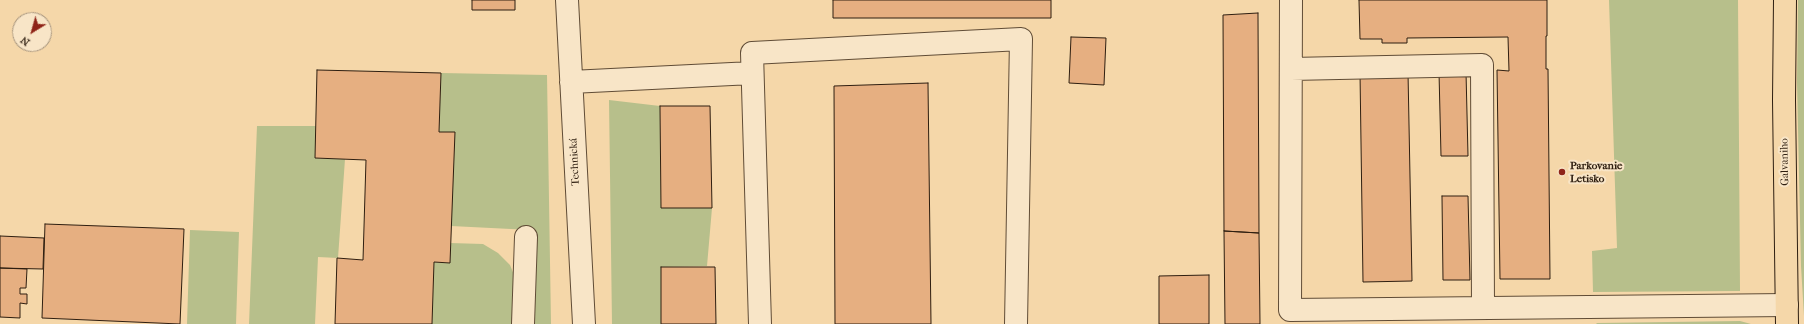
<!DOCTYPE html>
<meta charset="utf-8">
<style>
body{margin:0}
#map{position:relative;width:1804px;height:324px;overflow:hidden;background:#f5d7a9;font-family:"IM FELL French Canon",serif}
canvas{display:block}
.north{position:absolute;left:12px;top:12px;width:40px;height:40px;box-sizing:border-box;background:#f8e5c7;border:1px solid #a7957e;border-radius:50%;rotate:217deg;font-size:11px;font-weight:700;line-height:16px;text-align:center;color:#2e1e10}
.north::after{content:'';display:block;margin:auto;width:14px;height:18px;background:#8f2418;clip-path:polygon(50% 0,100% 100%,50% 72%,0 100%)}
</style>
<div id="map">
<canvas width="1804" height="324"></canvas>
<div class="north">N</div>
</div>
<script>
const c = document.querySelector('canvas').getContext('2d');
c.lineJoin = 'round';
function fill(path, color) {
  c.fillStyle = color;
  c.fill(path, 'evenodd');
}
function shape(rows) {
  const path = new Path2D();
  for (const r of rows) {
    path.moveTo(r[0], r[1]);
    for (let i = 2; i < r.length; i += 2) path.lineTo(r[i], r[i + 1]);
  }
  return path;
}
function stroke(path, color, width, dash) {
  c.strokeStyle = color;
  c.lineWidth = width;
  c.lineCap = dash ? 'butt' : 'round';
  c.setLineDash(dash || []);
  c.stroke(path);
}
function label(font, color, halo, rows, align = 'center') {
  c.font = font + ' "IM FELL French Canon",serif';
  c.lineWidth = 4;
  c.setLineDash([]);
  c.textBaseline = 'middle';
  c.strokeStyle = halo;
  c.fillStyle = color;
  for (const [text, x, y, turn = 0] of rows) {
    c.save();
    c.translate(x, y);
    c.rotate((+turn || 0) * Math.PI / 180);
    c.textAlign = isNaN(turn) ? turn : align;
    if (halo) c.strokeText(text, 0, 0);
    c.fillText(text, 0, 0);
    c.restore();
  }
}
const green = shape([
 [1609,0,1738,0,1740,291,1593,292,1592,251,1617,248],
 [1798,0,1804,0,1804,316,1801,266,1797,82],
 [441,73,547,75,551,324,532,324,531,230,451,226,454,132,439,132],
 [609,100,660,106,661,207,712,208,707,266,661,267,661,324,612,324],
 [257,126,316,126,315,158,345,159,338,258,318,257,315,324,249,324],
 [190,230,239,232,236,324,187,324],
 [450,243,483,244,498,253,510,265,517,282,515,324,432,324,434,262,450,263],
 [1740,321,1751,324,1596,324,1597,323]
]);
const building = shape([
 [472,0,515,0,515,10,472,10,472,0],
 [833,0,1051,0,1051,18,833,18,833,0],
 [1359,0,1547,0,1547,36,1546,36,1546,69,1548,69,1550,279,1500,279,1497,70,1509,71,1508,37,1407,38,1407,43,1382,43,1382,39,1360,39,1359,0],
 [1258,13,1259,233,1224,231,1223,15,1258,13],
 [1071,37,1106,38,1104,85,1069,83,1071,37],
 [317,70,441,73,439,132,455,132,450,263,434,262,432,324,335,324,337,258,363,260,366,160,315,158,317,70],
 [1408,72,1412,281,1363,282,1360,73,1408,72],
 [1439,72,1466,72,1468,156,1441,156,1439,72],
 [928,83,931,324,835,324,834,86,928,83],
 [660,106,710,106,712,208,661,208,660,106],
 [1442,196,1468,196,1470,280,1443,280,1442,196],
 [45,224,184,229,180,324,42,318,45,224],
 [1224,231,1259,233,1260,324,1225,324,1224,231],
 [0,236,44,238,43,269,0,268,0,236],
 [661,267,715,267,716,324,661,324,661,267],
 [0,268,27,269,26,288,20,288,20,294,27,294,27,304,20,303,20,318,0,317,0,268],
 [1209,275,1209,324,1159,324,1159,276,1209,275]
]);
const minor = shape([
 [567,0,584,324],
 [1291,0,1290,310,1787,305],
 [1291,69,1482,65,1483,308],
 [571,82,752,73],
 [523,324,526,237],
 [760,324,752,53,1021,39,1016,324]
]);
const major = shape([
 [1785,0,1784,100,1787,324]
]);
const markers = [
 [1562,172,4,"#8f2418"]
];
const streetNames = [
 ["Technická",575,162,-93],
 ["Galvaniho",1785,162,-91]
];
const poiNames = [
 ["Parkovanie",1570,166],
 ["Letisko",1570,179]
];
fill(green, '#b7bf8b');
fill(building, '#e6af81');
stroke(building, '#2e1e10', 1);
stroke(minor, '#604c36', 24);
stroke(major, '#2e1e10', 24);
stroke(minor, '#f8e5c7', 22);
stroke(major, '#f5d7a9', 22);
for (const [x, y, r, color] of markers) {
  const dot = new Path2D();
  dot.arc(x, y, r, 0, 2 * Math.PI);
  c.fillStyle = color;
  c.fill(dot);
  stroke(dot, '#f8e5c7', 1.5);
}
label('11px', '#2e1e10', '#f8e5c7', streetNames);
label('bold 11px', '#2e1e10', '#f8e5c7', poiNames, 'left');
</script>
